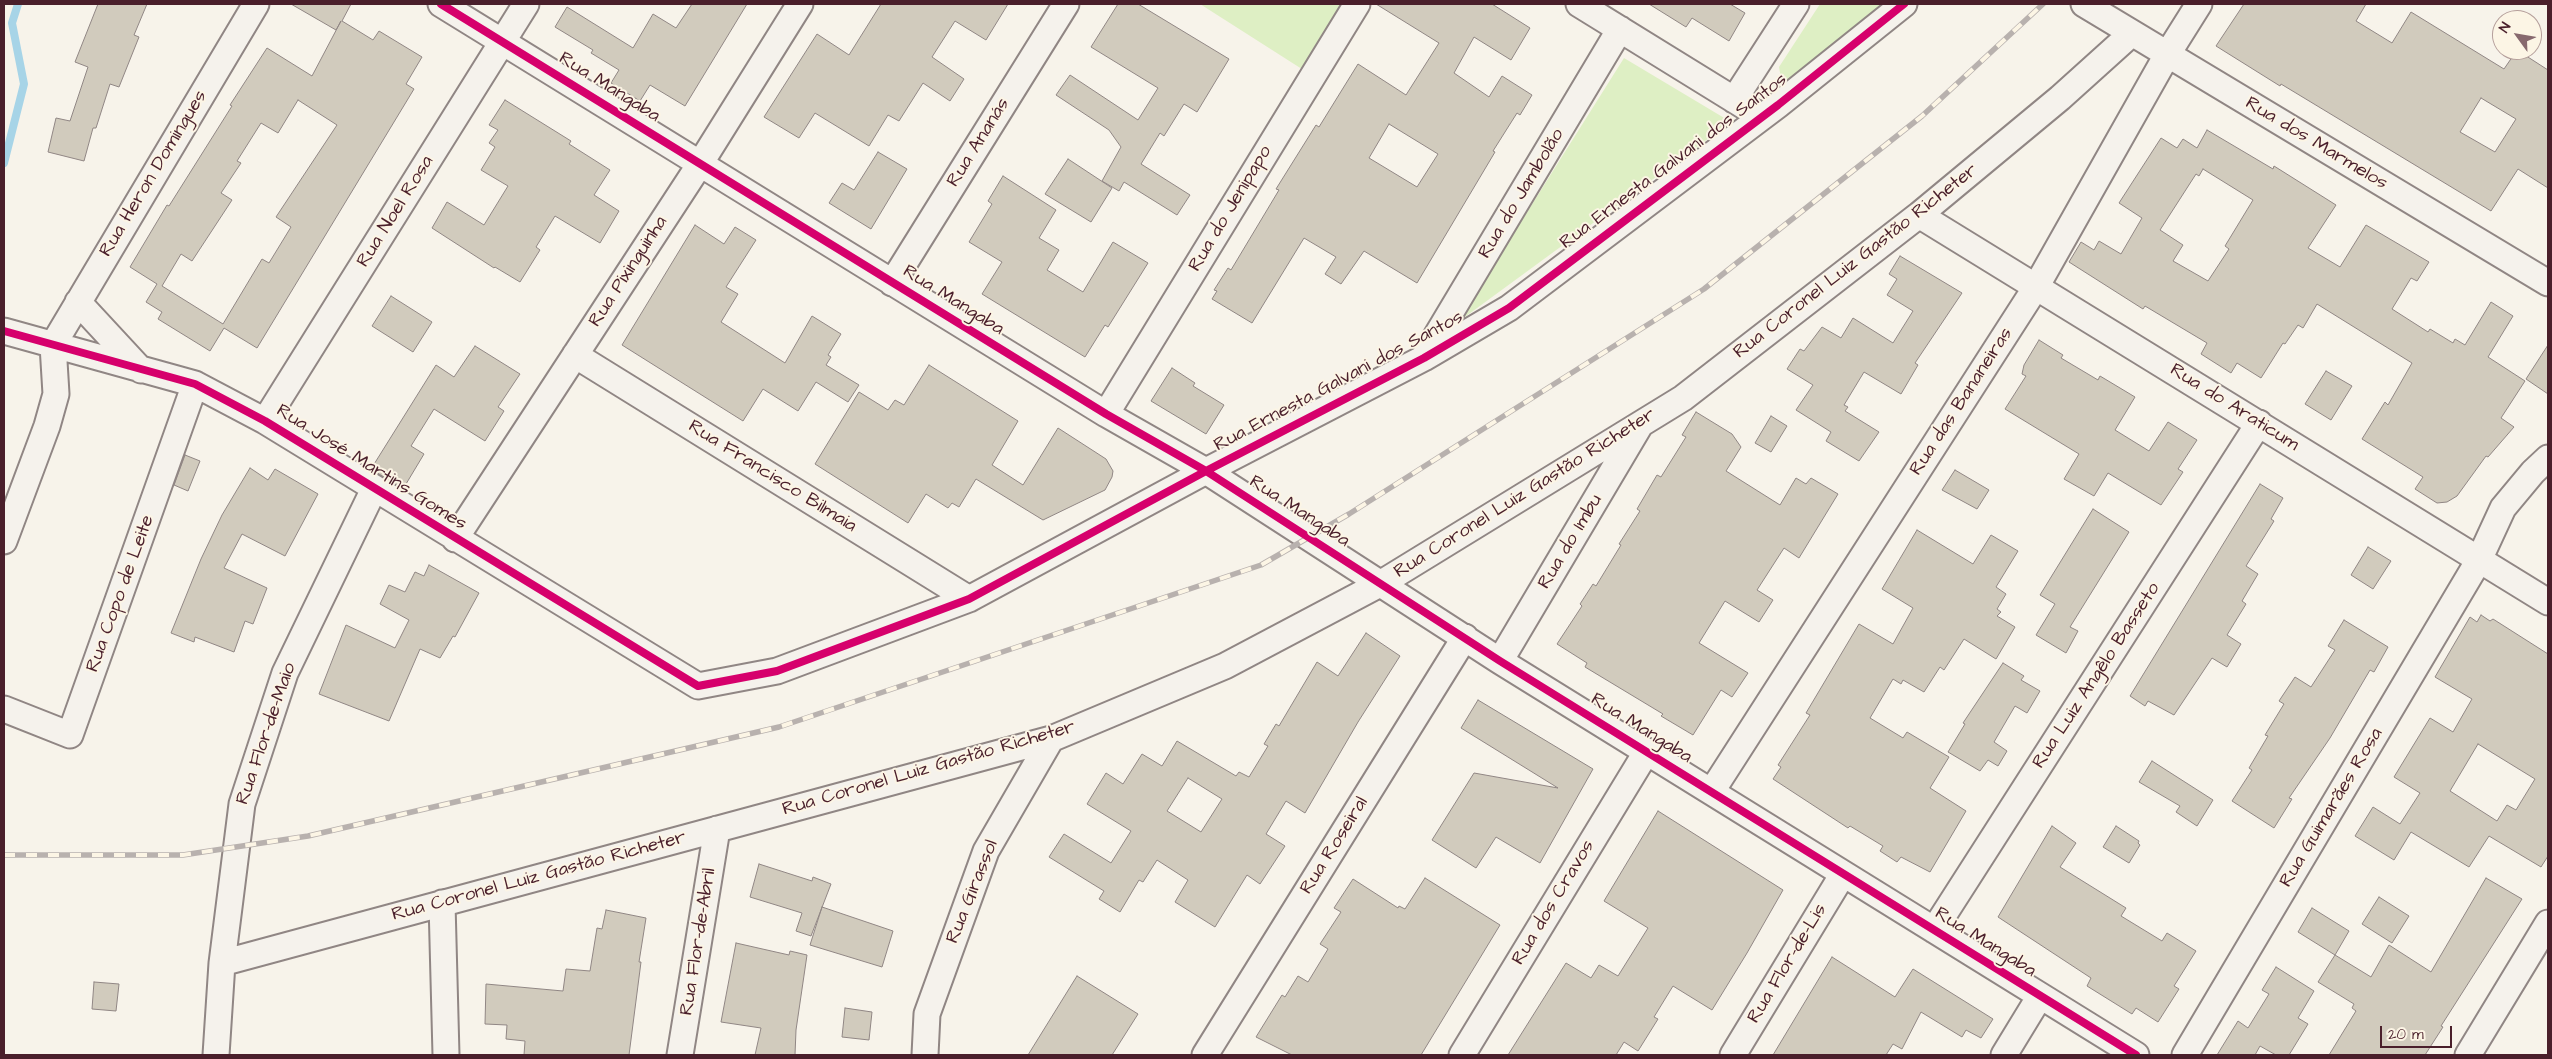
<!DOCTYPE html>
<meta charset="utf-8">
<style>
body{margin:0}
#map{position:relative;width:2552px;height:1059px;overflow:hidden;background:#f7f3ea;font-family:"Architects Daughter",sans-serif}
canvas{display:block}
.frame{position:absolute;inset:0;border:5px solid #4a1f2b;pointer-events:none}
.north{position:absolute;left:2492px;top:10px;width:50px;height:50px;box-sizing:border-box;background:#fcf5e5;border:1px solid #b59f9b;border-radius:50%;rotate:302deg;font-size:14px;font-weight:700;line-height:20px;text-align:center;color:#4a1f2b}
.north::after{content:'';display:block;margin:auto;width:18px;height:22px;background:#87696e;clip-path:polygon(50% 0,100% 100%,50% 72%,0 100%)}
.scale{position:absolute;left:2380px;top:1026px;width:72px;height:22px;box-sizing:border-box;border:2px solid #4a1f2b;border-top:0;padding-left:6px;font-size:15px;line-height:18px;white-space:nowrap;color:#4a1f2b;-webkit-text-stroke:4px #fcf5e5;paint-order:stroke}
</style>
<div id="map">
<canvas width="2552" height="1059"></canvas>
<div class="frame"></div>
<div class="north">N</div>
<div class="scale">20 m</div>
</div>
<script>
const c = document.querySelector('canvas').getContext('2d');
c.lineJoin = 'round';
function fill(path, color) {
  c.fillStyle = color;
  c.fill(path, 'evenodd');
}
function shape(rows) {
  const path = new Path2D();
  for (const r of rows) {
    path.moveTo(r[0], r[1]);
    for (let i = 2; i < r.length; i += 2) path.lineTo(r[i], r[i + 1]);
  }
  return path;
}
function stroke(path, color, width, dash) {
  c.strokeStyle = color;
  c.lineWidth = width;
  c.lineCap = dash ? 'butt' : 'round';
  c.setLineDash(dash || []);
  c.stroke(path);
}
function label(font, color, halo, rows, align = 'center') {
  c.font = font + ' "Architects Daughter",sans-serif';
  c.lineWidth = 4;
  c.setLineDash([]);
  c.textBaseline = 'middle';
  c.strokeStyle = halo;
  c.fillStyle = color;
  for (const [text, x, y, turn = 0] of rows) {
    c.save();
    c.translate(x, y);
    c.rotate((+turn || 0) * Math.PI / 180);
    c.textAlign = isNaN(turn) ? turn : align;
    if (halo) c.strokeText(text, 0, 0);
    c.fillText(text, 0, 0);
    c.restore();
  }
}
const green = shape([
 [1200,4,1346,4,1305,71],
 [1820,4,1883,4,1789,80,1781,78,1779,67],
 [1624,58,1731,122,1458,322]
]);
const stream = shape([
 [4,163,24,84,12,23,18,4]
]);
const building = shape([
 [98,4,147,4,134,35,139,37,119,87,110,84,96,128,93,128,84,161,48,152,56,118,70,121,88,67,75,62,98,4],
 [291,4,351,4,342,21,373,40,379,31,422,57,406,84,414,89,257,348,224,328,210,351,158,319,162,312,146,302,157,284,130,267,167,205,169,206,232,106,230,105,267,48,312,76,341,21,336,30,291,4],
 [298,100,337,125,276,217,291,227,269,263,262,259,223,324,162,286,181,254,192,261,232,200,221,193,241,163,237,161,261,123,278,133,298,100],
 [692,4,747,4,685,106,650,85,640,101,611,83,619,70,591,53,593,50,555,27,567,7,633,48,653,14,676,28,692,4],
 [881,4,1008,4,986,40,955,21,932,57,964,79,950,101,923,83,899,121,888,115,869,146,815,113,799,138,764,117,817,34,849,55,881,4],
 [1118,4,1138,4,1229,59,1197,112,1184,104,1164,136,1160,133,1141,164,1190,195,1177,215,1124,182,1119,191,1102,181,1121,147,1109,130,1056,95,1070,75,1138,120,1158,88,1091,47,1118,4],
 [1376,4,1492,4,1530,28,1511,60,1474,37,1454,73,1489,97,1502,76,1532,95,1520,115,1517,113,1493,151,1495,152,1417,283,1364,251,1341,284,1325,274,1336,257,1304,238,1252,323,1212,299,1217,291,1214,290,1228,268,1231,270,1279,190,1276,189,1316,125,1319,127,1358,64,1406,95,1439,43,1376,4],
 [1389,124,1438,154,1417,187,1369,158,1389,124],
 [1649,4,1730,4,1745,13,1729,41,1692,18,1686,27,1649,4],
 [2244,4,2366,4,2356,21,2392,43,2411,12,2504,69,2517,50,2548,70,2548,188,2518,169,2491,211,2281,84,2280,86,2216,46,2244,4],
 [2481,98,2516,119,2495,152,2460,132,2481,98],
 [505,100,571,141,569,144,610,170,594,195,619,211,600,243,555,216,536,247,540,250,520,282,495,267,494,268,432,228,447,202,484,225,508,186,481,170,495,147,489,143,498,130,489,125,505,100],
 [2207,130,2273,169,2274,166,2336,205,2308,248,2340,267,2366,225,2429,262,2417,281,2411,278,2392,309,2428,332,2430,329,2453,343,2455,339,2465,345,2491,302,2513,316,2488,357,2525,381,2501,418,2514,427,2488,457,2486,456,2457,496,2447,502,2437,503,2415,489,2423,477,2362,439,2385,402,2388,405,2412,363,2317,304,2303,328,2298,325,2285,344,2283,343,2261,378,2237,363,2231,373,2201,354,2207,343,2145,306,2143,309,2069,262,2081,242,2094,250,2099,241,2121,254,2142,218,2119,203,2161,138,2177,148,2183,139,2197,148,2207,130],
 [2203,169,2253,200,2225,246,2229,249,2208,281,2173,261,2183,245,2160,230,2196,174,2199,176,2203,169],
 [878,152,907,169,871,229,829,203,842,183,854,190,878,152],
 [1068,159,1112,188,1091,222,1045,194,1068,159],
 [1003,176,1056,210,1039,238,1059,250,1047,270,1083,292,1113,242,1148,263,1108,327,1105,325,1085,357,982,294,1002,262,969,242,992,204,988,201,1003,176],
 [695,225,724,244,735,227,756,240,726,287,738,294,721,322,785,363,812,316,841,334,828,355,831,357,826,365,859,385,848,402,816,382,798,411,763,389,743,421,622,345,695,225],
 [1900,256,1962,293,1915,363,1918,365,1901,394,1864,372,1844,405,1848,407,1845,411,1879,432,1859,461,1826,441,1831,432,1796,410,1813,385,1787,369,1800,349,1804,351,1822,327,1841,338,1853,318,1893,343,1913,311,1887,295,1897,279,1889,274,1900,256],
 [391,296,432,322,413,352,372,326,391,296],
 [2039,340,2063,355,2061,358,2098,380,2100,376,2135,397,2115,430,2149,451,2168,422,2197,440,2178,469,2183,472,2161,505,2108,473,2094,496,2064,479,2079,454,2005,409,2026,376,2022,374,2024,365,2039,340],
 [2548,345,2548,394,2526,379,2548,345],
 [475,346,520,374,498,407,504,411,485,441,434,409,411,446,424,454,403,489,371,469,436,365,454,377,475,346],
 [929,365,1018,421,992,465,1023,485,1058,428,1106,459,1113,471,1112,477,1105,490,1043,520,976,479,959,507,952,503,948,508,926,494,908,523,815,464,859,392,888,410,895,400,904,405,929,365],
 [1172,368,1195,383,1193,386,1224,405,1206,434,1151,401,1172,368],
 [2326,371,2352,386,2331,420,2305,404,2326,371],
 [1696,412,1732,434,1741,447,1726,471,1780,505,1796,478,1806,484,1811,478,1838,494,1799,558,1784,548,1757,590,1773,600,1759,622,1725,601,1699,643,1748,673,1732,697,1721,690,1693,735,1661,716,1663,714,1585,667,1587,663,1557,644,1582,606,1580,604,1593,584,1596,586,1621,545,1619,544,1640,511,1637,509,1657,475,1661,477,1686,437,1682,435,1696,412],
 [1771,416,1787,426,1771,452,1755,443,1771,416],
 [185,455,200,461,188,491,174,485,185,455],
 [250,468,268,480,275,469,318,494,285,556,242,534,224,568,267,588,253,624,245,621,234,652,195,637,194,642,171,633,201,559,222,515,250,468],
 [1955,470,1989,490,1977,509,1942,490,1955,470],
 [2260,484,2283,498,2271,519,2274,521,2246,566,2258,574,2242,601,2246,604,2227,635,2241,644,2227,667,2212,658,2174,715,2148,701,2145,706,2130,696,2260,484],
 [2093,509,2129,532,2070,627,2078,631,2066,653,2036,635,2055,604,2040,595,2093,509],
 [1917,530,1973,564,1991,535,2018,551,1996,587,2006,594,1997,609,2001,612,1997,616,2015,627,1996,659,1964,639,1944,670,1940,667,1924,692,1903,680,1901,684,1893,679,1870,718,1903,738,1907,732,1949,757,1930,788,1966,811,1930,872,1901,857,1897,862,1880,851,1883,846,1850,826,1848,828,1773,779,1781,767,1778,765,1810,715,1806,713,1859,624,1893,644,1913,608,1882,589,1917,530],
 [2368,547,2391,561,2373,589,2351,575,2368,547],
 [429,565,479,593,455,637,453,636,440,658,420,649,389,721,319,694,346,625,395,648,409,620,380,604,389,585,405,592,415,572,424,576,429,565],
 [2481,615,2490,621,2493,619,2548,654,2548,856,2541,867,2489,836,2469,867,2411,832,2394,860,2355,836,2373,807,2400,824,2420,793,2394,777,2430,718,2453,732,2472,699,2435,677,2470,617,2477,622,2481,615],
 [2478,744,2535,779,2516,810,2507,805,2497,821,2450,791,2478,744],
 [2344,620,2388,647,2374,672,2370,670,2330,738,2289,798,2292,799,2274,828,2232,801,2252,770,2249,768,2268,736,2265,735,2284,704,2279,701,2295,677,2311,687,2335,650,2328,646,2344,620],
 [1366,633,1400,656,1358,722,1305,813,1286,801,1266,834,1285,846,1260,884,1247,875,1215,927,1175,902,1188,880,1157,860,1143,882,1139,880,1120,912,1099,899,1104,891,1049,857,1064,834,1111,863,1131,831,1087,804,1106,773,1123,784,1142,754,1162,766,1177,741,1236,776,1239,772,1249,777,1268,746,1264,744,1276,724,1279,726,1317,662,1338,676,1366,633],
 [1188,778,1222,799,1201,832,1167,811,1188,778],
 [2003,663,2024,676,2021,680,2040,691,2027,713,2015,706,1994,742,2007,751,1998,766,1988,760,1980,771,1948,752,1965,724,1963,723,2003,663],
 [1478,700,1593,769,1540,863,1496,837,1476,868,1432,840,1474,773,1558,788,1461,728,1478,700],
 [2152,761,2213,800,2197,826,2176,812,2180,806,2139,782,2152,761],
 [1658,811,1783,890,1747,953,1712,1010,1673,986,1654,1017,1658,1019,1638,1051,1624,1042,1616,1055,1508,1055,1566,963,1591,978,1599,965,1618,976,1648,928,1604,901,1658,811],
 [2052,826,2076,843,2060,867,2126,908,2121,916,2162,941,2167,933,2196,951,2174,986,2179,989,2158,1022,2136,1008,2132,1014,2087,986,2091,978,1998,917,2052,826],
 [2116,826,2139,841,2138,843,2140,845,2129,863,2103,847,2116,826],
 [759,864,812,881,813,877,831,884,811,936,796,931,802,913,750,897,759,864],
 [1425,878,1500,925,1421,1055,1292,1055,1256,1037,1282,995,1285,997,1298,976,1308,982,1328,949,1320,944,1341,912,1334,908,1353,879,1398,908,1399,906,1405,909,1425,878],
 [2486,878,2522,899,2441,1026,2443,1027,2425,1055,2329,1055,2356,1011,2352,1008,2354,1004,2318,982,2335,955,2371,977,2389,945,2431,972,2486,878],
 [2379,897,2409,916,2392,943,2362,924,2379,897],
 [822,907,893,931,882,967,810,945,822,907],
 [2312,908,2349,931,2335,955,2298,932,2312,908],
 [606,910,646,918,639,962,641,962,629,1055,524,1055,525,1041,506,1039,507,1025,485,1024,486,984,563,991,566,969,590,971,597,928,602,929,606,910],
 [736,943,789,955,790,951,807,955,796,1030,795,1055,755,1055,761,1028,721,1022,736,943],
 [1832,957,1895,997,1913,969,1993,1019,1981,1038,1966,1030,1962,1037,1921,1012,1902,1049,1893,1044,1886,1055,1773,1055,1832,957],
 [2276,967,2314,991,2298,1018,2308,1024,2289,1055,2276,1055,2260,1046,2255,1055,2217,1055,2238,1021,2248,1028,2269,994,2262,990,2276,967],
 [1077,976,1138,1014,1112,1055,1028,1055,1077,976],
 [94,982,119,984,116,1011,92,1009,94,982],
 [845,1008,872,1012,869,1040,842,1037,845,1008]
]);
const street = shape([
 [441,4,1106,414,1206,471,1500,661,2136,1055],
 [1579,4,1762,117],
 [2084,4,2548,283],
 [1734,100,1796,4],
 [1919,215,2548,602],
 [892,283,1066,4],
 [78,302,141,370],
 [4,331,195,384,265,421,698,686,777,671,969,599,1206,471,1424,358,1509,308,1778,105,1904,4],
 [53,345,256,4],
 [575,355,969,599],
 [1425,355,1620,29],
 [1106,414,1357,4],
 [265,421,526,4],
 [455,539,700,164,800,4],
 [4,541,47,426,56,394,53,345],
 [1500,661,1640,425],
 [4,709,70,735,195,384],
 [1712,791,2036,287,2167,55,2199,4],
 [442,903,446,1055],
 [1934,930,2259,423],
 [222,963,1051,739,1225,666,1380,584,1683,398,1919,215,2060,98,2131,34],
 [216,1055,222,963,242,804,285,673,374,489],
 [680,1055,717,829],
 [925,1055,927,1014,986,851,1051,739],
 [1205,1055,1465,637],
 [1462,1055,1647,751],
 [1733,1055,1843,874],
 [2004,1055,2040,996],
 [2185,1055,2479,560,2503,508,2533,472,2548,458],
 [2468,1055,2548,923]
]);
const rail = shape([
 [4,855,183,855,308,836,779,727,1261,565,1349,514,1704,289,1922,116,2043,4]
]);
const cycleway = shape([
 [441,4,1106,414,1206,471,1500,661,2136,1055],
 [4,331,195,384,265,421,698,686,777,671,969,599,1206,471,1424,358,1509,308,1778,105,1904,4]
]);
const streetNames = [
 ["Rua Mangaba",609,88,32],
 ["Rua Ananás",979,143,-58],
 ["Rua dos Marmelos",2316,144,31],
 ["Rua Ernesta Galvani dos Santos",1674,162,-37],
 ["Rua Heron Domingues",154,174,-59],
 ["Rua do Jambolão",1522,194,-59],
 ["Rua do Jenipapo",1231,209,-59],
 ["Rua Noel Rosa",396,212,-58],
 ["Rua Coronel Luiz Gastão Richeter",1856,262,-38],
 ["Rua Pixinguinha",629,272,-57],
 ["Rua Mangaba",953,301,32],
 ["Rua Ernesta Galvani dos Santos",1339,382,-28],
 ["Rua das Bananeiras",1962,402,-57],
 ["Rua do Araticum",2234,408,32],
 ["Rua José Martins Gomes",371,468,32],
 ["Rua Francisco Bilmaia",772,477,32],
 ["Rua Coronel Luiz Gastão Richeter",1525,494,-32],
 ["Rua Mangaba",1299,512,33],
 ["Rua do Imbu",1571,542,-59],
 ["Rua Copo de Leite",121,594,-70],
 ["Rua Luiz Angêlo Basseto",2097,676,-57],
 ["Rua Mangaba",1641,729,32],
 ["Rua Flor-de-Maio",267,734,-71],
 ["Rua Coronel Luiz Gastão Richeter",929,769,-16],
 ["Rua Guimarães Rosa",2332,808,-59],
 ["Rua Roseiral",1335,846,-58],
 ["Rua Coronel Luiz Gastão Richeter",539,877,-15],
 ["Rua Girassol",973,892,-68],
 ["Rua dos Cravos",1554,903,-59],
 ["Rua Flor-de-Abril",699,942,-81],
 ["Rua Mangaba",1985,943,32],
 ["Rua Flor-de-Lis",1788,964,-59]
];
fill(green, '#deefc4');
stroke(stream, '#a7d4e7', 8);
fill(building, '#d1cbbd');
stroke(building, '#908684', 1);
stroke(street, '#908684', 29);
stroke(street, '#f5f2ec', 25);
stroke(rail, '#b8b1ae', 5.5);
stroke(rail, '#fcf5e5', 4, [11]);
stroke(cycleway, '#d6006c', 8);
label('19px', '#4a1f2b', '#fcf5e5', streetNames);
</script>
